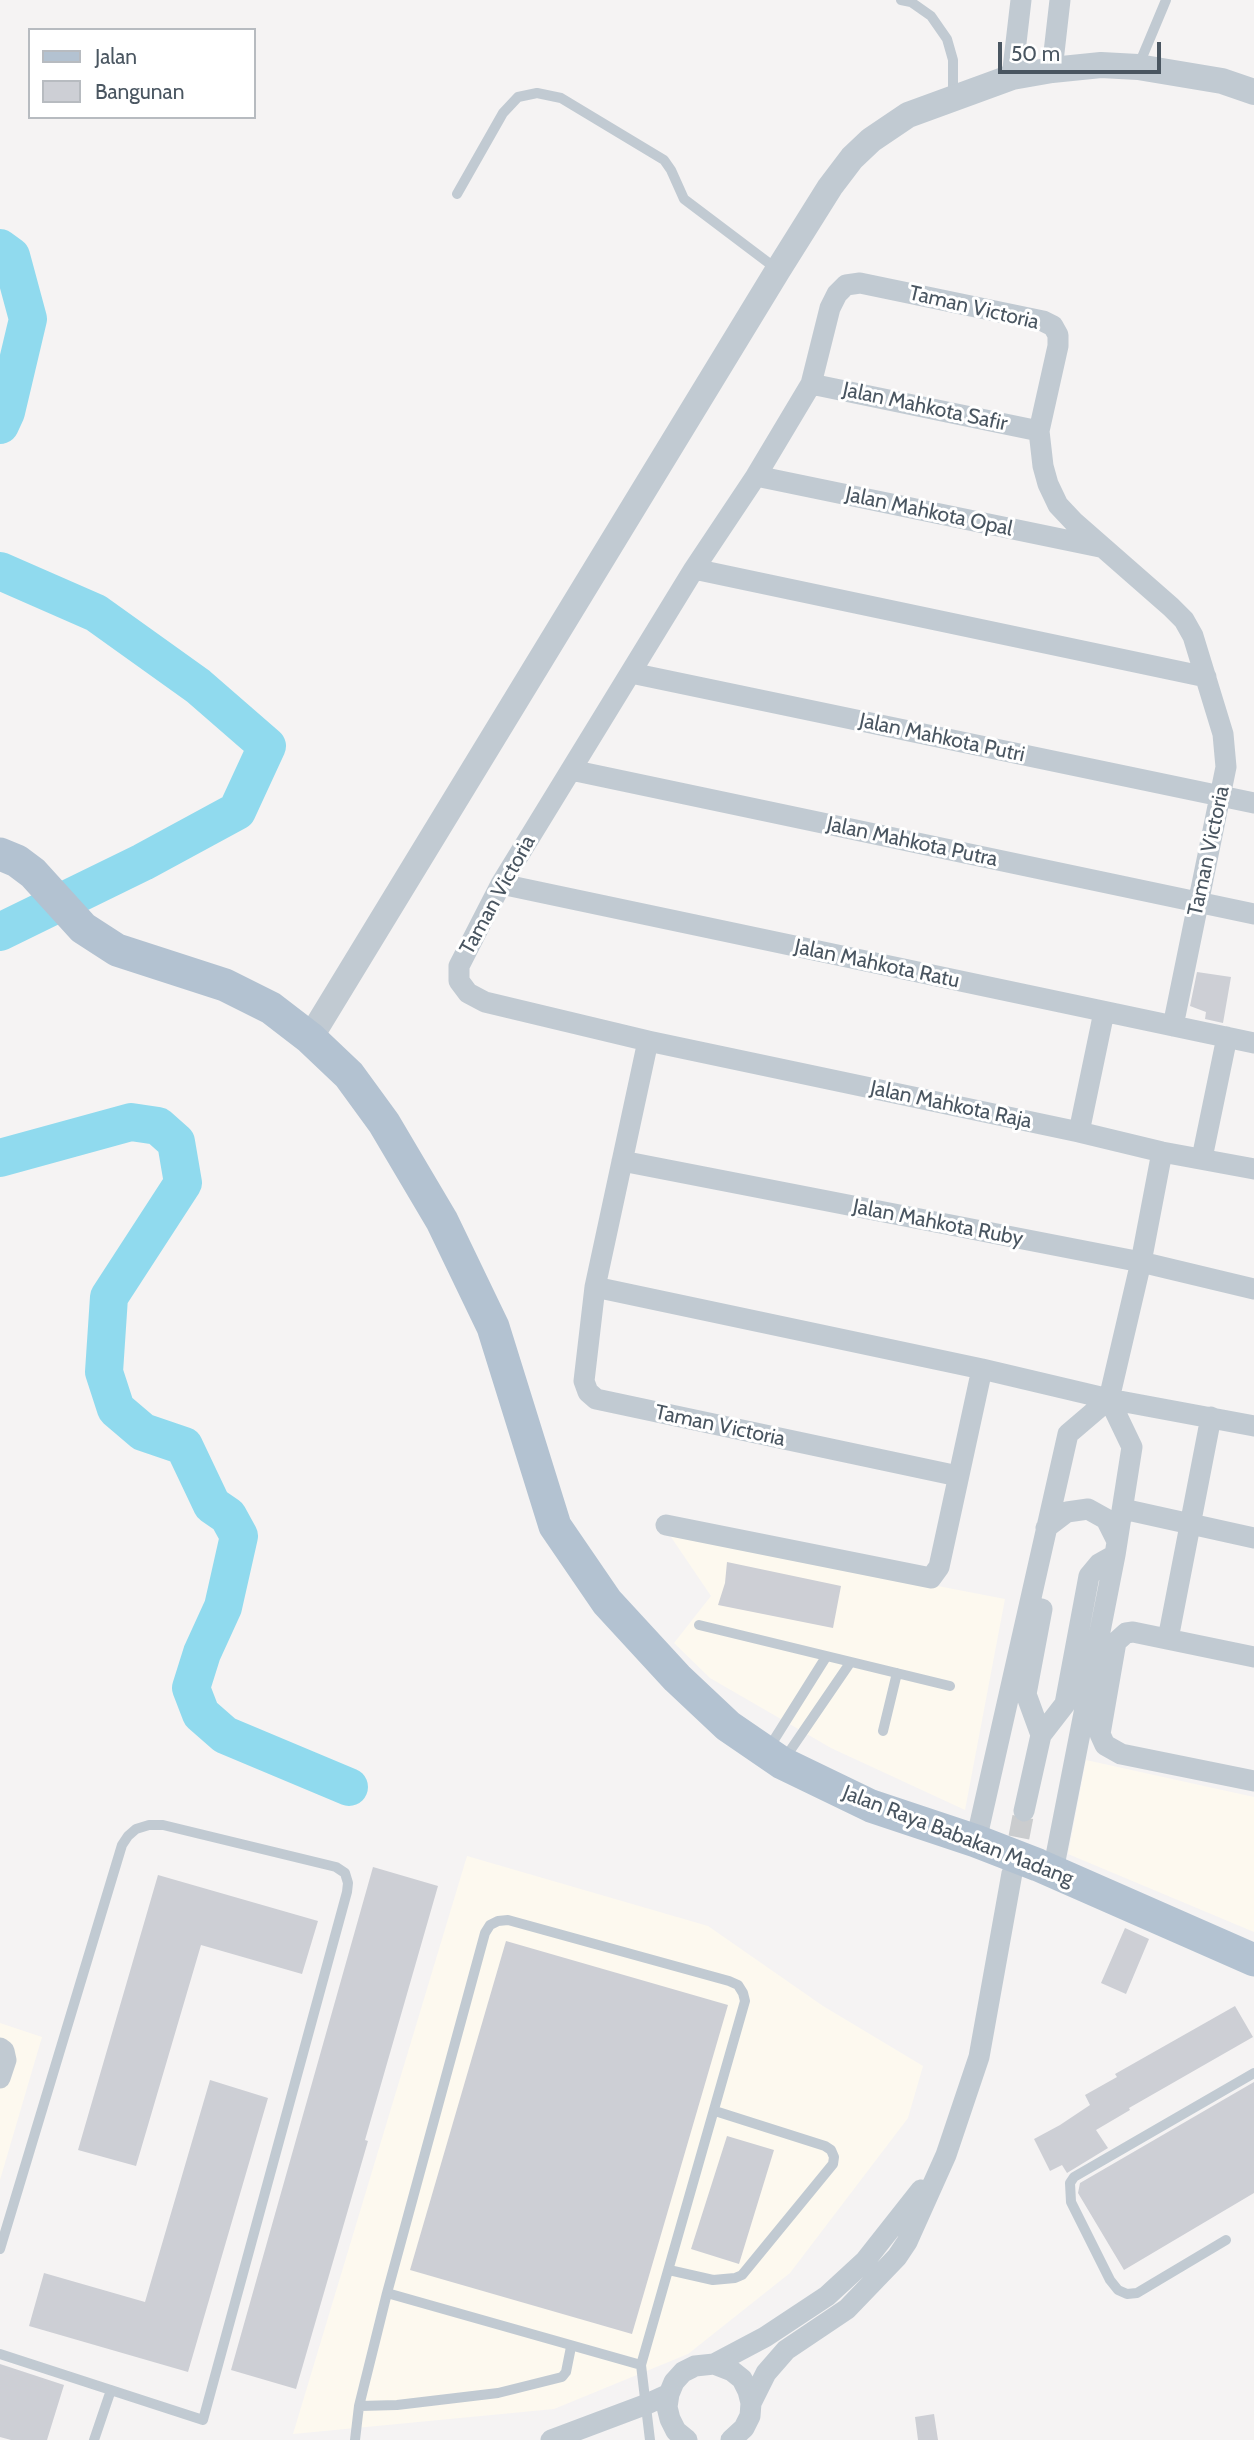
<!DOCTYPE html>
<style>
body{margin:0}
#map{position:relative;width:1254px;height:2440px;overflow:hidden;background:#f5f3f3;font-family:Cabin,sans-serif}
canvas{display:block}
.legend{position:absolute;left:28px;top:28px;width:228px;height:91px;box-sizing:border-box;background:#fff;border:2px solid #b7bbc0;margin:0;padding:9px 12px;list-style:none;font-size:21px;color:#4a5661}
.legend li{display:flex;align-items:center;gap:14px;height:35px}
.legend b{width:35px;border:2px solid #b7bbc0}
.scale{position:absolute;left:998px;top:42px;width:163px;height:32px;box-sizing:border-box;border:4px solid #4a5661;border-top:0;padding-left:9px;font-size:21px;line-height:24px;white-space:nowrap;color:#4a5661;-webkit-text-stroke:5px #fff;paint-order:stroke}
</style>
<div id="map">
<canvas width="1254" height="2440"></canvas>
<ul class="legend">
<li><b style="height:9px;background:#b3c2d1"></b>Jalan</li>
<li><b style="height:19px;background:#cdcfd5"></b>Bangunan</li>
</ul>
<div class="scale">50 m</div>
</div>
<script>
const c = document.querySelector('canvas').getContext('2d');
c.lineJoin = 'round';
function fill(path, color) {
  c.fillStyle = color;
  c.fill(path, 'evenodd');
}
function shape(rows) {
  const path = new Path2D();
  for (const r of rows) {
    path.moveTo(r[0], r[1]);
    for (let i = 2; i < r.length; i += 2) path.lineTo(r[i], r[i + 1]);
  }
  return path;
}
function stroke(path, color, width, dash) {
  c.strokeStyle = color;
  c.lineWidth = width;
  c.lineCap = dash ? 'butt' : 'round';
  c.setLineDash(dash || []);
  c.stroke(path);
}
function label(font, color, halo, rows, align = 'center') {
  c.font = font + ' Cabin,sans-serif';
  c.lineWidth = 6;
  c.setLineDash([]);
  c.textBaseline = 'middle';
  c.strokeStyle = halo;
  c.fillStyle = color;
  for (const [text, x, y, turn = 0] of rows) {
    c.save();
    c.translate(x, y);
    c.rotate((+turn || 0) * Math.PI / 180);
    c.textAlign = isNaN(turn) ? turn : align;
    if (halo) c.strokeText(text, 0, 0);
    c.fillText(text, 0, 0);
    c.restore();
  }
}
const commercial = shape([
 [669,1534,1005,1599,965,1810,831,1748,710,1678,674,1643,711,1596],
 [1086,1760,1254,1797,1254,1932,1068,1854],
 [467,1856,708,1926,823,2006,923,2066,908,2118,790,2273,688,2354,554,2409,293,2434],
 [0,2023,42,2037,0,2180]
]);
const river = shape([
 [0,248,11,256,28,319,6,412,0,425],
 [0,571,96,613,198,686,267,746,237,811,143,862,0,932],
 [0,1158,131,1122,158,1126,176,1142,183,1183,109,1297,104,1372,116,1409,143,1432,184,1446,212,1505,228,1516,239,1536,223,1607,202,1653,191,1688,201,1714,225,1735,349,1787]
]);
const building = shape([
 [1197,972,1231,977,1223,1023,1205,1019,1206,1012,1190,1006],
 [727,1562,841,1586,833,1628,718,1605,725,1583],
 [373,1867,438,1886,365,2140,368,2141,296,2389,231,2370],
 [158,1875,318,1921,302,1974,201,1945,136,2166,78,2150],
 [1125,1928,1149,1939,1126,1994,1101,1983],
 [506,1941,728,2005,632,2334,410,2270],
 [1235,2006,1253,2037,1129,2108,1130,2110,1096,2130,1108,2148,1067,2173,1062,2165,1050,2171,1034,2139,1060,2125,1090,2105,1085,2095,1117,2077,1115,2074],
 [210,2080,268,2098,188,2372,29,2326,44,2273,145,2302],
 [1254,2082,1254,2193,1124,2270,1078,2193,1080,2183],
 [727,2136,774,2150,739,2264,691,2249],
 [0,2364,64,2385,47,2440,11,2440,0,2437],
 [934,2414,938,2440,918,2440,915,2417]
]);
const minorTunnel = shape([
 [1013,1868,1024,1811]
]);
const service = shape([
 [901,0,911,2,931,16,947,39,953,60,953,98],
 [1138,67,1166,0],
 [457,194,503,113,518,97,537,93,561,98,664,160,671,170,684,199,778,270],
 [699,1625,950,1686],
 [883,1731,897,1673],
 [767,1751,826,1657],
 [783,1761,850,1663],
 [1226,2240,1137,2293,1127,2294,1118,2290,1110,2280,1071,2202,1070,2183,1074,2177,1254,2073],
 [0,2249,122,1845,128,1836,136,1829,149,1825,163,1825,336,1867,345,1873,348,1883,347,1892,203,2420,0,2354],
 [669,2270,713,2280,735,2278,742,2275,833,2164,834,2157,831,2150,825,2146,715,2111],
 [387,2293,641,2365],
 [359,2406,397,2405,498,2393,562,2377,566,2372,571,2347],
 [94,2440,111,2390],
 [355,2440,359,2406,387,2293,485,1933,490,1925,498,1921,508,1920,729,1981,738,1985,743,1993,745,2001,641,2365,650,2440]
]);
const minor = shape([
 [1052,70,1060,0],
 [1012,77,1021,0],
 [811,384,1039,431],
 [756,476,1100,547],
 [694,569,1206,677],
 [631,673,1254,803],
 [571,770,1254,914],
 [501,884,1254,1043],
 [648,1041,1079,1132,1162,1152,1254,1169],
 [1079,1132,1104,1012],
 [1202,1158,1227,1037],
 [622,1161,1141,1262,1254,1289],
 [595,1287,982,1369,1109,1399,1254,1426],
 [1109,1399,1141,1262,1162,1152],
 [958,1476,596,1399,588,1392,584,1381,595,1287,648,1041,485,1002,468,993,459,981,459,966,501,884,694,569,756,476,811,384,830,308,837,294,846,285,860,283,1043,321,1053,326,1058,335,1058,346,1039,431,1043,466,1048,484,1058,505,1074,522,1171,607,1184,620,1193,636,1223,734,1226,767,1173,1026],
 [1132,1511,1254,1538],
 [666,1525,931,1578,939,1567,982,1369],
 [1046,1528,1067,1512,1088,1509,1106,1519,1116,1539],
 [1168,1639,1211,1417],
 [1254,1657,1133,1632,1126,1633,1116,1642,1100,1734,1105,1745,1121,1754,1254,1781],
 [1041,1735,1026,1694,1042,1609],
 [1024,1811,1041,1735,1065,1704,1089,1576,1099,1564,1115,1555],
 [976,1841,1068,1434,1109,1399],
 [1053,1871,1115,1555,1132,1447,1109,1399],
 [0,2048,4,2051,6,2060,0,2078],
 [714,2364,765,2337,827,2296,865,2261,921,2190],
 [751,2403,766,2373,786,2350,847,2309,897,2257,907,2242,946,2155,979,2057,1012,1873],
 [551,2440,647,2404,669,2394],
 [687,2440,676,2431,670,2419,667,2407,669,2394,674,2382,683,2372,695,2366,714,2364,732,2371,742,2379,748,2391,751,2403,750,2416,744,2428,731,2440]
]);
const tertiary = shape([
 [310,1038,778,270,830,187,852,158,871,140,908,115,1012,77,1052,70,1101,65,1138,67,1222,81,1254,92]
]);
const primary = shape([
 [0,854,17,861,33,873,83,928,117,950,225,985,271,1008,310,1038,349,1075,384,1123,442,1221,493,1327,555,1526,607,1602,677,1678,728,1726,782,1763,871,1806,976,1841,1038,1865,1254,1960]
]);
const streetNames = [
 ["Taman Victoria",974,308,13],
 ["Jalan Mahkota Safir",925,407,12],
 ["Jalan Mahkota Opal",929,512,12],
 ["Jalan Mahkota Putri",942,738,12],
 ["Jalan Mahkota Putra",912,842,12],
 ["Taman Victoria",1209,851,-78],
 ["Taman Victoria",498,895,-61],
 ["Jalan Mahkota Ratu",877,964,12],
 ["Jalan Mahkota Raja",951,1105,12],
 ["Jalan Mahkota Ruby",938,1223,11],
 ["Taman Victoria",720,1426,12],
 ["Jalan Raya Babakan Madang",958,1836,21]
];
fill(commercial, '#fdf9ef');
stroke(river, '#90daee', 38);
fill(building, '#cdcfd5');
stroke(minorTunnel, '#caccce', 21, [21, 10]);
stroke(service, '#c1cad2', 10);
stroke(minor, '#c1cad2', 21);
stroke(tertiary, '#c1cad2', 26);
stroke(primary, '#b3c2d1', 33);
label('21px', '#4a5661', '#fff', streetNames);
</script>
